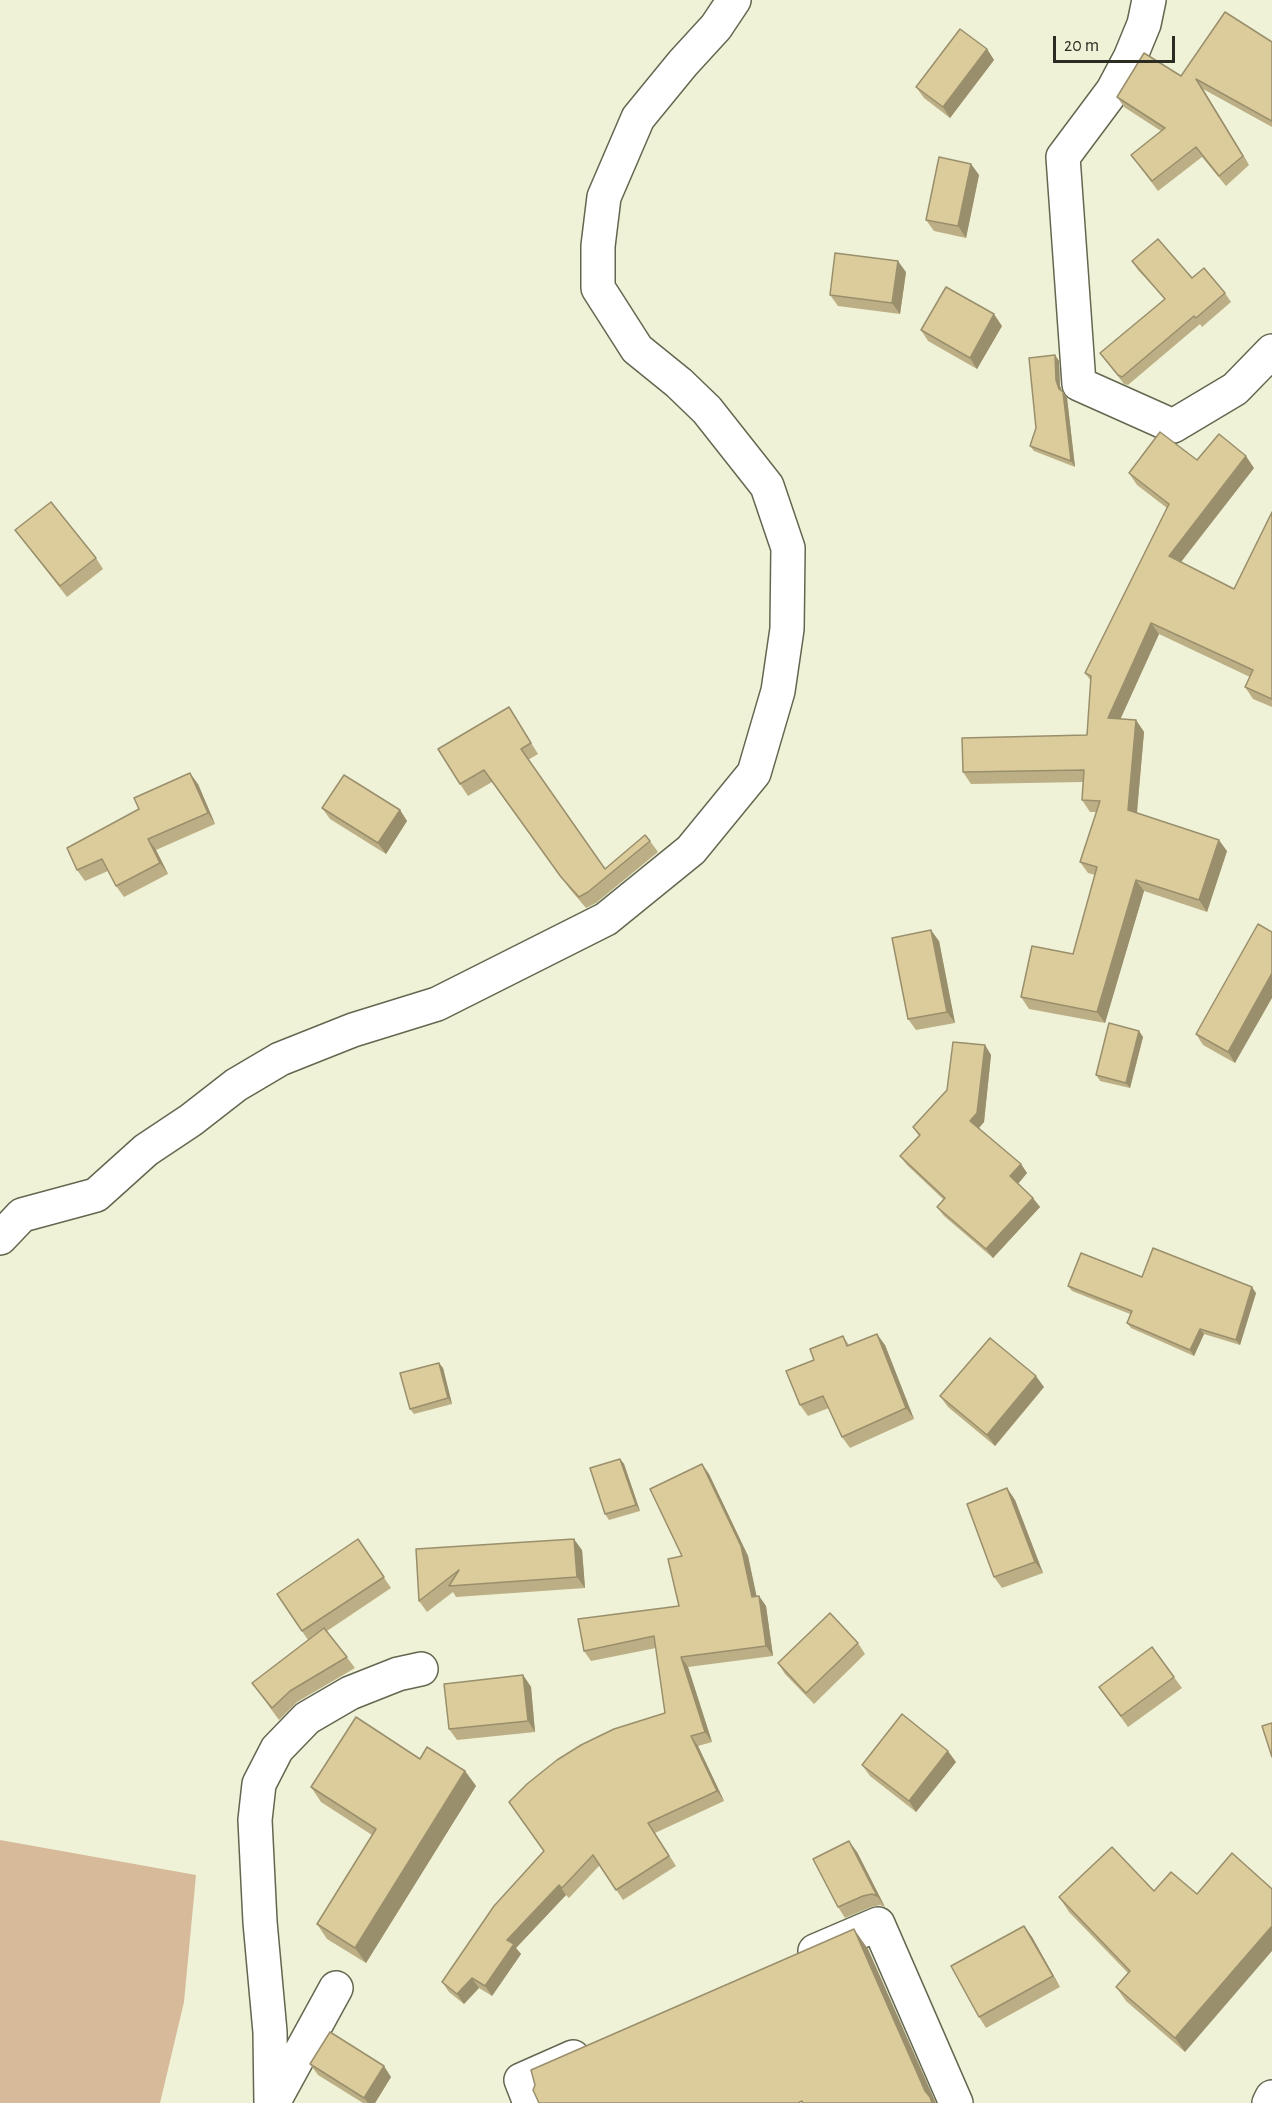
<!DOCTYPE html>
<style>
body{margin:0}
#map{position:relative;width:1272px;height:2103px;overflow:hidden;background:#eff2d7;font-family:"Alegreya Sans",sans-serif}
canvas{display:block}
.scale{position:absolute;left:1053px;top:36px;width:122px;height:27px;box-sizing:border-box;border:3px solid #2b2c22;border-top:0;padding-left:8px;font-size:18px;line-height:21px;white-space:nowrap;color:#2b2c22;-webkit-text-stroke:4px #eff2d7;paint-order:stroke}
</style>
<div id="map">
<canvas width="1272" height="2103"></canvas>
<div class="scale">20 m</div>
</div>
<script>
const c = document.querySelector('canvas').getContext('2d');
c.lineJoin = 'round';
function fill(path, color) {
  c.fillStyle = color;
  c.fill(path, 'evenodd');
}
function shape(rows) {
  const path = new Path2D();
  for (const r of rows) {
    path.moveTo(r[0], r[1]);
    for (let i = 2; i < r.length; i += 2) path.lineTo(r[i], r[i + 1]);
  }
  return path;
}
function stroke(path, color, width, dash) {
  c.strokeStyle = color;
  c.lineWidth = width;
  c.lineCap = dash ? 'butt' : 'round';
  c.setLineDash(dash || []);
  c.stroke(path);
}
const green = shape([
 [0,1840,196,1875,184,2002,160,2103,0,2103]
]);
const minor = shape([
 [1149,0,1144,24,1130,58,1113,90,1063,157,1079,384,1173,426,1235,389,1272,351],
 [815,1951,878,1924,956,2103],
 [271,2103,270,2032,260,1922,255,1820,259,1784,277,1749,307,1718,350,1693,398,1674,421,1669],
 [273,2103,336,1988],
 [530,2103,521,2080,573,2057],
 [1269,2103,1272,2097]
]);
const tertiary = shape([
 [0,1238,22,1215,96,1195,146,1150,191,1120,236,1085,280,1059,353,1030,437,1004,606,919,691,850,754,773,778,691,787,629,788,548,767,486,707,410,679,383,637,349,598,288,598,246,604,197,638,118,683,63,716,27,734,0]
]);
const wall = shape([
 [1272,42,1272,127,1203,89,1249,165,1226,186,1202,157,1158,191,1131,155,1161,131,1124,107,1117,97,1181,76],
 [987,49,994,60,950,118,924,98,916,87],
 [971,164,979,175,966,238,934,231,926,220],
 [1132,261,1192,278,1225,293,1231,302,1202,327,1200,324,1128,385,1124,384,1100,353,1165,299,1138,270],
 [906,272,900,314,838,306,830,295],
 [1002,326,977,369,928,341,921,330],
 [1055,355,1059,361,1060,386,1062,391,1067,398,1075,467,1034,451,1030,446,1036,428],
 [1197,460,1254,468,1181,562,1234,589,1272,512,1272,707,1253,699,1245,687,1250,677,1159,634,1120,719,1136,720,1144,732,1137,813,1227,851,1207,912,1144,891,1105,1023,1029,1009,1021,997,1073,954,1095,875,1088,873,1080,862,1097,812,1090,812,1082,800,1083,782,971,784,963,772,1087,735,1091,681,1085,673,1167,508,1137,485,1129,473],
 [15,530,96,558,103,569,67,597],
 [509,707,538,754,528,760,605,869,650,841,658,852,596,903,586,908,569,888,492,782,468,796,460,784],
 [198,784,215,824,156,850,168,874,124,897,116,886,108,871,85,881,77,870],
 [322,808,400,810,407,821,386,854,330,819],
 [1272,932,1235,1063,1203,1045,1196,1034],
 [939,941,955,1023,916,1030,908,1019],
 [1139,1031,1143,1037,1130,1088,1100,1081,1096,1075],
 [985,1045,991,1055,984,1122,979,1128,1021,1164,1027,1173,1018,1184,1040,1207,993,1258,944,1216,937,1207,944,1200,907,1165,900,1156,919,1136,913,1127,947,1090],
 [1142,1277,1256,1293,1240,1345,1204,1334,1194,1356,1131,1328,1127,1323,1130,1314,1072,1291,1068,1286],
 [843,1336,849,1345,885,1345,914,1419,850,1448,842,1437,829,1408,808,1416,800,1405,814,1360],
 [439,1363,443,1368,452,1404,414,1414,410,1409],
 [1044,1387,995,1446,948,1407,940,1396],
 [620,1459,624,1464,640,1511,609,1520,605,1514],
 [702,1464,709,1474,748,1556,756,1596,759,1596,766,1606,773,1656,688,1667,712,1742,698,1746,724,1801,655,1833,676,1866,623,1900,600,1865,569,1898,566,1895,516,1948,521,1954,492,1996,479,1988,464,2004,449,1992,442,1982,544,1852,665,1713,656,1648,591,1661,584,1651,679,1606,682,1556],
 [1007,1488,1015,1500,1043,1573,1002,1588,994,1577],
 [358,1539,391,1588,327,1631,355,1668,297,1702,279,1720,252,1683,308,1640,277,1594],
 [416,1549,582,1550,585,1588,456,1597,453,1592,427,1612,419,1601],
 [858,1643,865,1654,814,1704,785,1674,778,1663],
 [1152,1647,1182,1688,1128,1727,1099,1687],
 [523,1675,531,1687,535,1732,457,1740,449,1729],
 [420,1759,465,1771,476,1786,366,1963,327,1939,317,1924,372,1835,321,1802,311,1787],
 [956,1762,916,1812,870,1776,862,1765],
 [1112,1847,1185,2052,1126,2001,1116,1987,1128,1973,1069,1912,1059,1897],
 [857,1852,885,1907,880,1905,871,1907,845,1918,838,1907],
 [1024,1926,1032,1937,1060,1987,986,2028,979,2017],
 [310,2064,391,2077,375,2103,363,2103,318,2075]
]);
const shadedWall = shape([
 [987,49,994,60,950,118,943,107],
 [1196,79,1203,89,1249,165,1243,156],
 [971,164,979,175,966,238,958,226],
 [898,261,906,272,900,314,892,303],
 [994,314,1002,326,977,369,970,358],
 [1055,355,1059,361,1060,386,1063,394,1059,389,1056,380],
 [1063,392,1067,398,1075,467,1071,461],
 [1246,456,1254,468,1177,567,1169,556],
 [1151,623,1159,634,1116,729,1108,718],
 [1136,720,1144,732,1136,822,1128,810],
 [190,773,198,784,215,824,208,813],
 [400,810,407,821,386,854,378,843],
 [148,839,156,850,168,874,160,863],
 [1219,840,1227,851,1207,912,1199,900],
 [1136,880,1144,891,1105,1023,1097,1012],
 [931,930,939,941,955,1023,947,1012],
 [1272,973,1272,998,1235,1063,1228,1052],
 [1139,1031,1143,1037,1130,1088,1126,1083],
 [985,1045,991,1055,984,1122,977,1130,970,1121],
 [1021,1164,1027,1173,1017,1185,1010,1176],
 [1033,1198,1040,1207,993,1258,986,1249],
 [1252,1287,1256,1293,1240,1345,1236,1340],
 [1200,1329,1204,1334,1194,1356,1190,1350],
 [877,1334,885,1345,914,1419,906,1408],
 [439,1363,443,1368,452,1404,448,1398],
 [1036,1376,1044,1387,995,1446,987,1435],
 [620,1459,624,1464,640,1511,636,1505],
 [702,1464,709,1474,748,1556,759,1607,752,1597],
 [1007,1488,1015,1500,1043,1573,1035,1562],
 [574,1539,582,1550,585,1588,577,1577],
 [759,1596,766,1606,773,1656,766,1646],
 [681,1657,688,1667,712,1742,705,1732],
 [523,1675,531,1687,535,1732,528,1721],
 [691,1736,698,1746,724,1801,717,1791],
 [948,1751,956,1762,916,1812,909,1801],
 [465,1771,476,1786,366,1963,355,1948],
 [849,1841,857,1852,885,1907,877,1896],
 [559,1885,566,1895,516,1948,521,1954,492,1996,485,1986,507,1940],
 [1024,1926,1032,1937,1060,1987,1053,1976],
 [1272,1926,1272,1951,1185,2052,1175,2038],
 [854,1929,868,1949,936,2103,932,2103,925,2091],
 [472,1978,479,1988,464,2004,457,1994],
 [384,2066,391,2077,375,2103,368,2103,364,2098]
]);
const building = shape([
 [1225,12,1272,42,1272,121,1196,79,1243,156,1219,176,1196,147,1152,181,1131,155,1165,128,1117,97,1144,53,1181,76,1225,12],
 [960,29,987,49,943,107,916,87,960,29],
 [939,157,971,164,958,226,926,220,939,157],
 [1158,239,1192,278,1204,268,1225,293,1196,318,1194,316,1122,377,1118,375,1100,353,1165,299,1132,261,1158,239],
 [835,253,898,261,892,303,830,295,835,253],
 [946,287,994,314,970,358,921,330,946,287],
 [1055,355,1056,380,1059,389,1063,392,1071,461,1030,446,1036,428,1029,358,1055,355],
 [1160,432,1197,460,1219,434,1246,456,1169,556,1234,589,1272,512,1272,699,1245,687,1253,670,1151,623,1108,718,1136,720,1128,810,1219,840,1199,900,1136,880,1097,1012,1021,997,1032,946,1073,954,1097,867,1080,862,1100,801,1082,800,1084,770,963,772,962,738,1087,735,1091,676,1085,673,1169,504,1129,473,1160,432],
 [51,502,96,558,60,586,15,530,51,502],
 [509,707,531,743,521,749,605,869,645,835,650,841,588,892,579,897,561,877,484,770,460,784,438,749,509,707],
 [190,773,208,813,148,839,160,863,116,886,102,859,77,870,67,848,139,809,134,798,190,773],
 [344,775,400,810,378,843,322,808,344,775],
 [1258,924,1272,932,1272,973,1228,1052,1196,1034,1258,924],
 [931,930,947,1012,908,1019,892,938,931,930],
 [1109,1023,1139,1031,1126,1083,1096,1075,1109,1023],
 [953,1042,985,1045,977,1113,970,1121,1021,1164,1010,1176,1033,1198,986,1249,937,1207,945,1198,900,1156,920,1135,913,1127,947,1090,953,1042],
 [1153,1248,1252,1287,1236,1340,1200,1329,1190,1350,1127,1323,1132,1311,1068,1286,1081,1253,1142,1277,1153,1248],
 [877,1334,906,1408,842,1437,823,1396,800,1405,786,1371,814,1360,810,1349,843,1336,847,1346,877,1334],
 [990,1338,1036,1376,987,1435,940,1396,990,1338],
 [439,1363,448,1398,410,1409,400,1373,439,1363],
 [620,1459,636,1505,605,1514,590,1468,620,1459],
 [702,1464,741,1546,752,1597,759,1596,766,1646,681,1657,705,1732,691,1736,717,1791,648,1823,669,1856,616,1890,593,1855,562,1888,559,1885,507,1940,514,1944,485,1986,472,1978,457,1994,442,1982,494,1906,544,1851,509,1802,527,1784,557,1760,581,1745,614,1729,665,1713,654,1636,584,1651,578,1619,679,1606,668,1559,682,1556,650,1489,702,1464],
 [1007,1488,1035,1562,994,1577,967,1504,1007,1488],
 [358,1539,384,1577,302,1631,277,1594,358,1539],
 [574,1539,577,1577,449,1586,459,1570,419,1601,416,1549,574,1539],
 [830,1613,858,1643,806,1693,778,1663,830,1613],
 [324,1628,347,1657,290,1691,272,1708,252,1683,324,1628],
 [1152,1647,1174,1677,1121,1716,1099,1687,1152,1647],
 [523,1675,528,1721,449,1729,444,1684,523,1675],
 [902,1714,948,1751,909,1801,862,1765,902,1714],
 [356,1717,420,1759,427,1747,465,1771,355,1948,317,1924,376,1829,311,1787,356,1717],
 [1272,1723,1272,1757,1262,1726,1272,1723],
 [849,1841,877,1896,872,1894,863,1896,838,1907,813,1859,849,1841],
 [1112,1847,1154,1891,1171,1872,1197,1894,1232,1853,1272,1889,1272,1926,1175,2038,1116,1987,1130,1971,1059,1897,1112,1847],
 [1024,1926,1053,1976,979,2017,951,1966,1024,1926],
 [854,1929,925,2091,930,2097,932,2103,803,2103,802,2101,798,2103,539,2103,533,2090,535,2085,531,2070,854,1929],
 [330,2032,384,2066,364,2098,310,2064,330,2032]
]);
fill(green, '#d6ba9a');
stroke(minor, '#64674f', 36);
stroke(tertiary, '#64674f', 36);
stroke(minor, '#fff', 33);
stroke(tertiary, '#fff', 33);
fill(wall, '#bdaf85');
fill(shadedWall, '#9a8f6c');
fill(building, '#dccc9b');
stroke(building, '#9a8f6c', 1.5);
</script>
